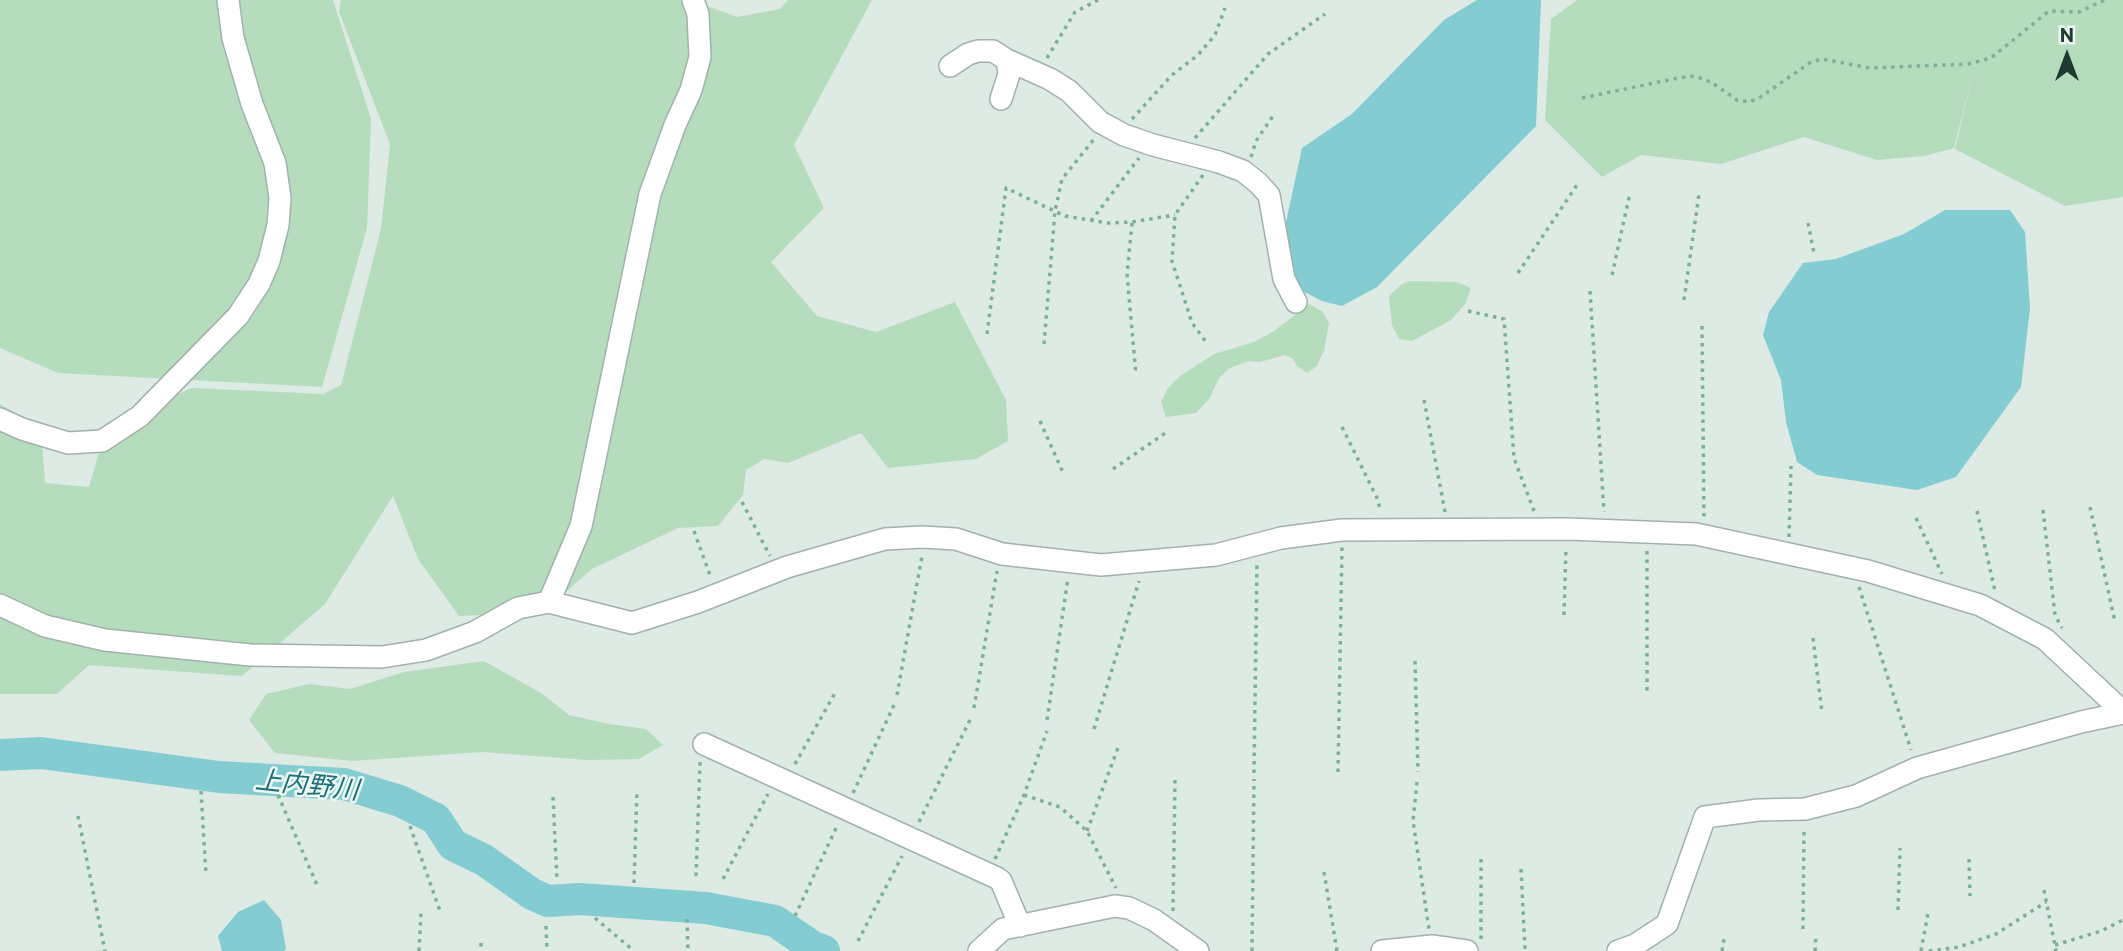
<!DOCTYPE html>
<meta charset="utf-8">
<style>
body{margin:0}
#map{position:relative;width:2123px;height:951px;overflow:hidden;background:#deeae4;font-family:Commissioner,sans-serif}
canvas{display:block}
.north{position:absolute;left:2032px;top:21px;width:70px;height:70px;-webkit-text-stroke:5px #eef7f2;paint-order:stroke;rotate:0deg;font-size:19px;font-weight:700;line-height:28px;text-align:center;color:#1f3a31}
.north::after{content:'';display:block;margin:auto;width:24px;height:32px;background:#1f3a31;clip-path:polygon(50% 0,100% 100%,50% 72%,0 100%)}
</style>
<div id="map">
<canvas width="2123" height="951"></canvas>
<div class="north">N</div>
</div>
<script>
const c = document.querySelector('canvas').getContext('2d');
c.lineJoin = 'round';
function fill(path, color) {
  c.fillStyle = color;
  c.fill(path, 'evenodd');
}
function shape(rows) {
  const path = new Path2D();
  for (const r of rows) {
    path.moveTo(r[0], r[1]);
    for (let i = 2; i < r.length; i += 2) path.lineTo(r[i], r[i + 1]);
  }
  return path;
}
function stroke(path, color, width, dash) {
  c.strokeStyle = color;
  c.lineWidth = width;
  c.lineCap = dash ? 'butt' : 'round';
  c.setLineDash(dash || []);
  c.stroke(path);
}
function label(font, color, halo, rows, align = 'center') {
  c.font = font + ' Commissioner,"Noto Sans JP",sans-serif';
  c.lineWidth = 5;
  c.setLineDash([]);
  c.textBaseline = 'middle';
  c.strokeStyle = halo;
  c.fillStyle = color;
  for (const [text, x, y, turn = 0] of rows) {
    c.save();
    c.translate(x, y);
    c.rotate((+turn || 0) * Math.PI / 180);
    c.textAlign = isNaN(turn) ? turn : align;
    if (halo) c.strokeText(text, 0, 0);
    c.fillText(text, 0, 0);
    c.restore();
  }
}
const green = shape([
 [0,0,333,0,371,119,367,228,322,387,58,373,0,348],
 [341,0,691,0,737,17,780,9,788,0,872,0,794,145,824,208,771,262,817,316,876,332,955,302,1006,400,1008,441,976,459,888,468,861,433,788,463,764,459,746,470,743,495,718,526,678,528,592,569,543,612,459,616,418,559,393,496,325,604,242,676,89,665,57,694,0,694,0,404,41,429,45,483,89,487,107,425,192,388,323,394,341,385,381,229,390,144,339,12],
 [1577,0,2123,0,2123,197,2065,206,1955,149,1974,69,1954,148,1924,156,1877,160,1804,137,1721,164,1641,155,1602,177,1545,120,1551,19],
 [1410,281,1457,282,1471,288,1465,304,1451,320,1412,341,1399,339,1392,325,1389,296,1402,284],
 [1309,304,1322,311,1329,323,1324,351,1317,366,1307,373,1297,366,1292,358,1285,355,1260,362,1248,361,1230,368,1219,378,1209,399,1196,413,1166,417,1161,402,1168,388,1180,376,1214,354,1254,342,1274,331],
 [484,661,541,693,569,715,609,724,646,729,663,745,639,759,587,760,483,752,352,761,275,753,249,720,266,694,309,684,350,689,404,672]
]);
const water = shape([
 [1477,0,1541,0,1536,126,1377,287,1342,306,1322,301,1295,287,1285,227,1302,148,1352,114,1444,20],
 [1945,210,2010,210,2025,232,2030,308,2021,387,1956,477,1917,490,1817,475,1797,462,1786,422,1781,380,1763,335,1769,312,1803,263,1836,259,1904,234],
 [264,900,281,920,286,949,284,951,222,951,218,936,238,912]
]);
const river = shape([
 [0,755,41,753,219,777,344,784,400,801,436,819,453,845,484,860,532,894,548,901,580,899,706,908,775,921,813,947,824,951]
]);
const path = shape([
 [1047,58,1075,12,1098,0],
 [1582,98,1678,78,1695,76,1711,82,1737,100,1749,102,1759,98,1811,62,1822,59,1870,68,1968,64,1991,58,2049,11,2079,12,2105,0],
 [1132,119,1172,75,1198,55,1215,35,1225,8],
 [1195,138,1268,54,1325,14],
 [1251,157,1256,141,1273,116],
 [1203,175,1175,215,1172,261,1192,323,1206,342],
 [1091,221,1139,158],
 [1132,223,1127,274,1136,375],
 [1808,223,1814,253],
 [1518,273,1579,182],
 [1612,275,1630,193],
 [1590,291,1604,512],
 [1684,300,1699,194],
 [1468,311,1504,319,1514,458,1534,511],
 [1702,326,1704,517],
 [987,334,1006,188,1065,216,1108,223,1132,222,1175,215],
 [1044,344,1055,211,1062,179,1095,138],
 [1424,400,1445,512],
 [1040,421,1064,475],
 [1342,427,1378,500,1380,510],
 [1113,469,1167,432],
 [742,502,770,556],
 [2090,507,2115,622],
 [2043,510,2055,615,2062,628],
 [1977,511,1995,591],
 [1916,518,1942,574],
 [694,531,711,578],
 [1789,537,1791,466],
 [1647,551,1647,691],
 [1859,587,1911,750],
 [1564,615,1566,547],
 [1813,638,1822,713],
 [1415,661,1418,772],
 [897,695,922,556],
 [974,708,997,571],
 [1047,720,1068,578],
 [1094,729,1139,581],
 [795,764,835,693],
 [1338,772,1342,546],
 [1254,773,1257,561],
 [1417,782,1413,821,1429,929],
 [201,791,206,875],
 [853,793,895,703],
 [278,795,317,885],
 [1024,795,1060,807,1087,831,1116,888],
 [553,797,557,881],
 [78,816,105,951],
 [919,822,971,718],
 [410,826,440,911],
 [1087,831,1119,745],
 [995,859,1024,795,1047,731],
 [1481,859,1481,940],
 [1969,859,1970,896],
 [1521,869,1525,949],
 [1324,872,1337,951],
 [696,876,700,762],
 [723,879,768,794],
 [634,883,637,790],
 [2044,890,2056,951],
 [1898,910,1900,848],
 [1173,911,1175,780],
 [795,916,837,826],
 [595,918,634,951],
 [687,919,688,951],
 [546,926,547,951],
 [1803,929,1804,827],
 [858,941,902,856],
 [481,943,481,951],
 [2055,945,2101,931,2123,920],
 [419,951,421,912],
 [1252,951,1254,779],
 [1722,951,1724,939],
 [1815,951,1816,934],
 [1921,951,1928,913],
 [1929,951,1959,947,1996,934,2046,902]
]);
const minor = shape([
 [950,66,968,54,978,51,993,51,1007,60,1050,79,1069,91,1100,122,1124,135,1153,145,1219,162,1243,171,1258,183,1269,195,1284,279,1296,302],
 [1001,99,1009,74,1007,60],
 [0,419,22,429,68,443,102,441,140,416,238,316,259,284,269,261,278,225,280,198,275,163,252,104,233,38,228,0],
 [549,602,581,526,650,194,675,125,691,90,700,57,698,14,693,0],
 [0,605,45,626,105,640,250,655,382,657,426,650,475,632,518,608,549,602,632,623,698,602,787,567,885,539,922,537,956,539,1002,554,1101,565,1216,555,1281,538,1342,530,1568,529,1696,534,1868,571,1980,605,2045,639,2123,712],
 [704,744,997,878,1001,881,1020,926],
 [979,951,1003,929,1115,906,1129,908,1154,920,1198,951],
 [1382,951,1432,946,1467,951],
 [1618,951,1635,945,1667,924,1705,817,1759,810,1805,809,1856,796,1917,768,2081,722,2123,713]
]);
const waterNames = [
 ["上内野川",307,785,6]
];
fill(green, '#b5ddbd');
fill(water, '#83cdd2');
stroke(river, '#83cdd2', 32);
stroke(minor, '#a1b2ab', 24);
stroke(path, '#7daf9b', 3.5, [3.5, 5]);
stroke(minor, '#fff', 21);
label('italic 26px', '#187078', '#eef7f2', waterNames);
</script>
